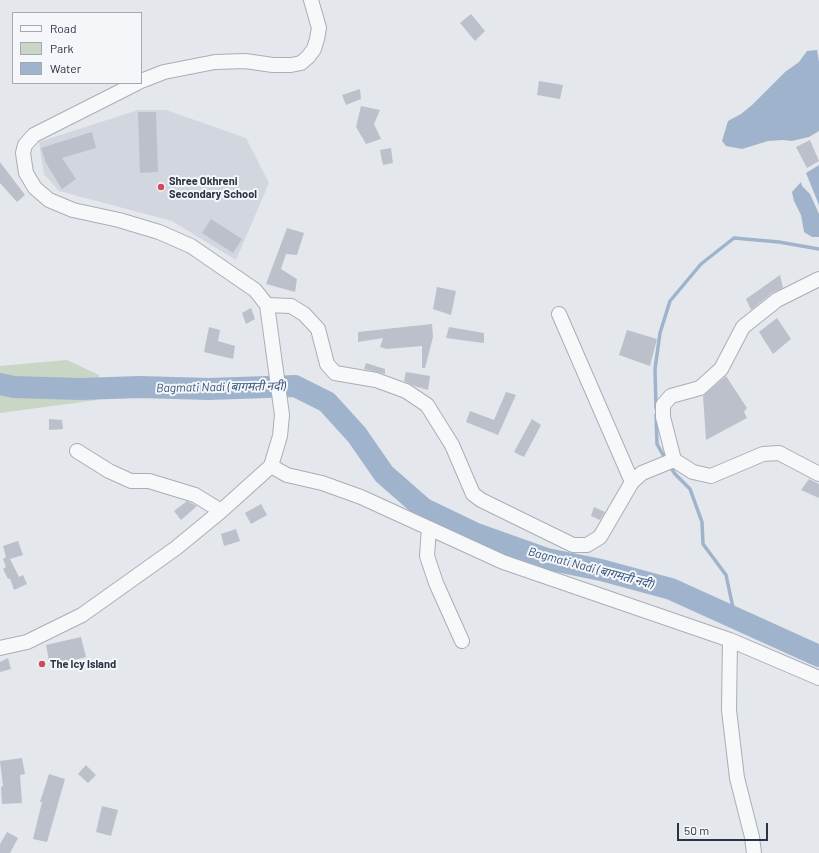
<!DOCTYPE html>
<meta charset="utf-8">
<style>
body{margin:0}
#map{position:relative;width:819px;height:853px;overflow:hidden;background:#e4e7ec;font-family:Barlow,sans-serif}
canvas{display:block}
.legend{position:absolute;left:12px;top:12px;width:130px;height:72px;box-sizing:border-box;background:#f4f6f9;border:1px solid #a4a8b1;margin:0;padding:5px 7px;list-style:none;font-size:12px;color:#2b3445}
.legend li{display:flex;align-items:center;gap:8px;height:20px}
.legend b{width:20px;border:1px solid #a4a8b1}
.scale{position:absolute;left:677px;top:823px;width:91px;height:18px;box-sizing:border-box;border:2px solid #2b3445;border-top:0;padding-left:5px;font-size:12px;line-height:14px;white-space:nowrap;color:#2b3445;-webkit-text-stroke:3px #f4f6f9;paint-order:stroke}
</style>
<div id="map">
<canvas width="819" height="853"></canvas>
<ul class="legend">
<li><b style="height:5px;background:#f7f8fa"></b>Road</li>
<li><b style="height:11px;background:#c9d6c5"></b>Park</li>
<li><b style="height:11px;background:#9fb4cc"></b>Water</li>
</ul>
<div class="scale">50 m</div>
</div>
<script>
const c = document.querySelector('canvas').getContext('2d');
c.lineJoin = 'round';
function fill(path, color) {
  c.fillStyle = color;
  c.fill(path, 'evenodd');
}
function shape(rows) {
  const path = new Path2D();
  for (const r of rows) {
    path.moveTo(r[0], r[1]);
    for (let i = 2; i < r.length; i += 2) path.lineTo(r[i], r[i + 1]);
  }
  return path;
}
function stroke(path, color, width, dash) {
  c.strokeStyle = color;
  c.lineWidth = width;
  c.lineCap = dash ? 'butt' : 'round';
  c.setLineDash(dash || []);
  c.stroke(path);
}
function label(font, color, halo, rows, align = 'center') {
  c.font = font + ' Barlow,"Noto Sans Devanagari",sans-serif';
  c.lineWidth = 4;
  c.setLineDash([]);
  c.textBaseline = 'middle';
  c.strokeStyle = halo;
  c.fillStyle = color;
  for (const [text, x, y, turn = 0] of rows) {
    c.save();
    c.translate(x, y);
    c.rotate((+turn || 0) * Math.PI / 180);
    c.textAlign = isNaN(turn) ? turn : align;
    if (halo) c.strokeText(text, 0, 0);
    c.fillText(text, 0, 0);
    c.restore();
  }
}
const built = shape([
 [138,110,166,110,246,138,269,183,236,260,172,221,59,191,44,174,39,142]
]);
const green = shape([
 [67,360,99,375,97,400,0,413,0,366]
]);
const water = shape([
 [817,50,819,62,819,131,809,137,792,141,783,140,768,141,742,149,726,146,722,141,728,121,741,114,752,105,785,72,799,62,807,51],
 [819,165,819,205,806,173],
 [801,182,802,186,810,194,819,214,819,237,812,237,804,232,801,215,794,201,792,192]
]);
const stream = shape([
 [656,408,655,369,660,333,670,301,701,264,734,238,779,242,819,249],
 [656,415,657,444,666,460],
 [669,465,675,474,690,489,702,522,703,544,726,575,735,617]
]);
const river = shape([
 [0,384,14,387,80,389,140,387,209,389,295,386,327,402,357,435,384,474,424,509,474,533,547,559,601,570,671,589,819,656]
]);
const building = shape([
 [471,14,485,31,475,41,460,23],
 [539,81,563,85,560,99,537,95],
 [360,89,361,99,346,105,342,95],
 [361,106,380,110,374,124,381,139,366,144,356,127],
 [138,112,156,112,158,172,140,173],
 [92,132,96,148,62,158,76,179,62,189,46,163,41,148],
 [810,140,819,161,807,168,796,147],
 [391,148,393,163,383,165,380,150],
 [0,162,25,195,17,202,0,183],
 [211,219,242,239,233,253,202,233],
 [287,228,304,233,297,255,286,254,281,269,297,279,295,292,266,284],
 [780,275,783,288,772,293,751,310,746,299],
 [437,287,456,291,451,315,433,309],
 [251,308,255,319,246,324,242,313],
 [777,318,791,339,773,354,759,332],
 [432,324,433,337,425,368,422,368,422,346,387,349,380,347,383,338,358,342,358,332],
 [209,327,220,330,218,341,235,346,233,359,204,352],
 [449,327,484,333,484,343,446,338],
 [627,330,657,339,650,366,619,355],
 [366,363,385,369,385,374,364,369],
 [406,372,430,376,428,390,414,386,404,381],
 [726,376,747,408,744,412,747,418,706,440,703,396],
 [506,392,516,395,498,435,466,422,470,411,494,420],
 [49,419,62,420,63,429,49,430],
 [532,419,541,425,524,457,514,452],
 [809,479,819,484,819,498,801,490],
 [187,501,197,506,181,520,174,511],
 [261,504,267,515,251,524,245,513],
 [594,507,605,512,600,520,591,516],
 [236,529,240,541,224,546,221,534],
 [18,541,23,555,10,559,19,577,23,575,27,584,14,590,10,578,8,579,3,569,6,567,3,559,6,557,3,546],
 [81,637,86,657,50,666,46,645],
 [8,658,11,669,0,672,0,662],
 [22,758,25,774,20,775,22,803,2,804,1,787,3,786,0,761],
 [86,765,96,775,88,783,78,774],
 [49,774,65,779,47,842,33,839,42,802,40,802],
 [102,806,118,810,111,836,96,832],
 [7,832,18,838,10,853,0,853,0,844]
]);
const minor = shape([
 [141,81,164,72,215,62,245,61,273,65,291,65,301,63,308,57,314,49,317,39,319,28,311,0],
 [819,279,777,300,743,327,721,369,700,388,671,396,663,405,663,417,674,460,693,472,711,476,763,454,779,453,819,474],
 [267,305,291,306,304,314,318,329,327,364,335,373,376,380,406,391,427,405,452,445,473,494,481,500,573,545,587,545,600,537,632,482,642,473,674,460],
 [559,314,632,482],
 [77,451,109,471,131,481,149,481,195,495,221,511],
 [271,466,287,475,322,483,361,497,503,562,730,640,819,678],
 [429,528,427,556,436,583,462,641],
 [730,640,729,710,737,778,752,837,754,853],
 [0,648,27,642,82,615,176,548,221,511,271,466,280,436,282,415,267,305,255,290,191,246,159,232,119,220,73,210,49,200,35,188,26,173,23,153,25,145,34,135,137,83]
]);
const markers = [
 [161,187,4,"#d1495b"],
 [42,664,4,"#d1495b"]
];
const poiNames = [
 ["Shree Okhreni",169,181],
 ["Secondary School",169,194],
 ["The Icy Island",50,664]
];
const waterNames = [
 ["Bagmati Nadi (बागमती नदी)",221,387,-1],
 ["Bagmati Nadi (बागमती नदी)",591,568,15]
];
fill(built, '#d2d6de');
fill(green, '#c9d6c5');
fill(water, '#9fb4cc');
stroke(stream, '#9fb4cc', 3.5);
stroke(river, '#9fb4cc', 22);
fill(building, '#bbc0ca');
stroke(minor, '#a9aeb7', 16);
stroke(minor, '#f7f8fa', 14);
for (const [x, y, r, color] of markers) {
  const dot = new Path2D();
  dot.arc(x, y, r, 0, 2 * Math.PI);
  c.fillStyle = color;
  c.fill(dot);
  stroke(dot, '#f4f6f9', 1.5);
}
label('bold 11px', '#2b3445', '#f4f6f9', poiNames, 'left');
label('italic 12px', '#34527a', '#f4f6f9', waterNames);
</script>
